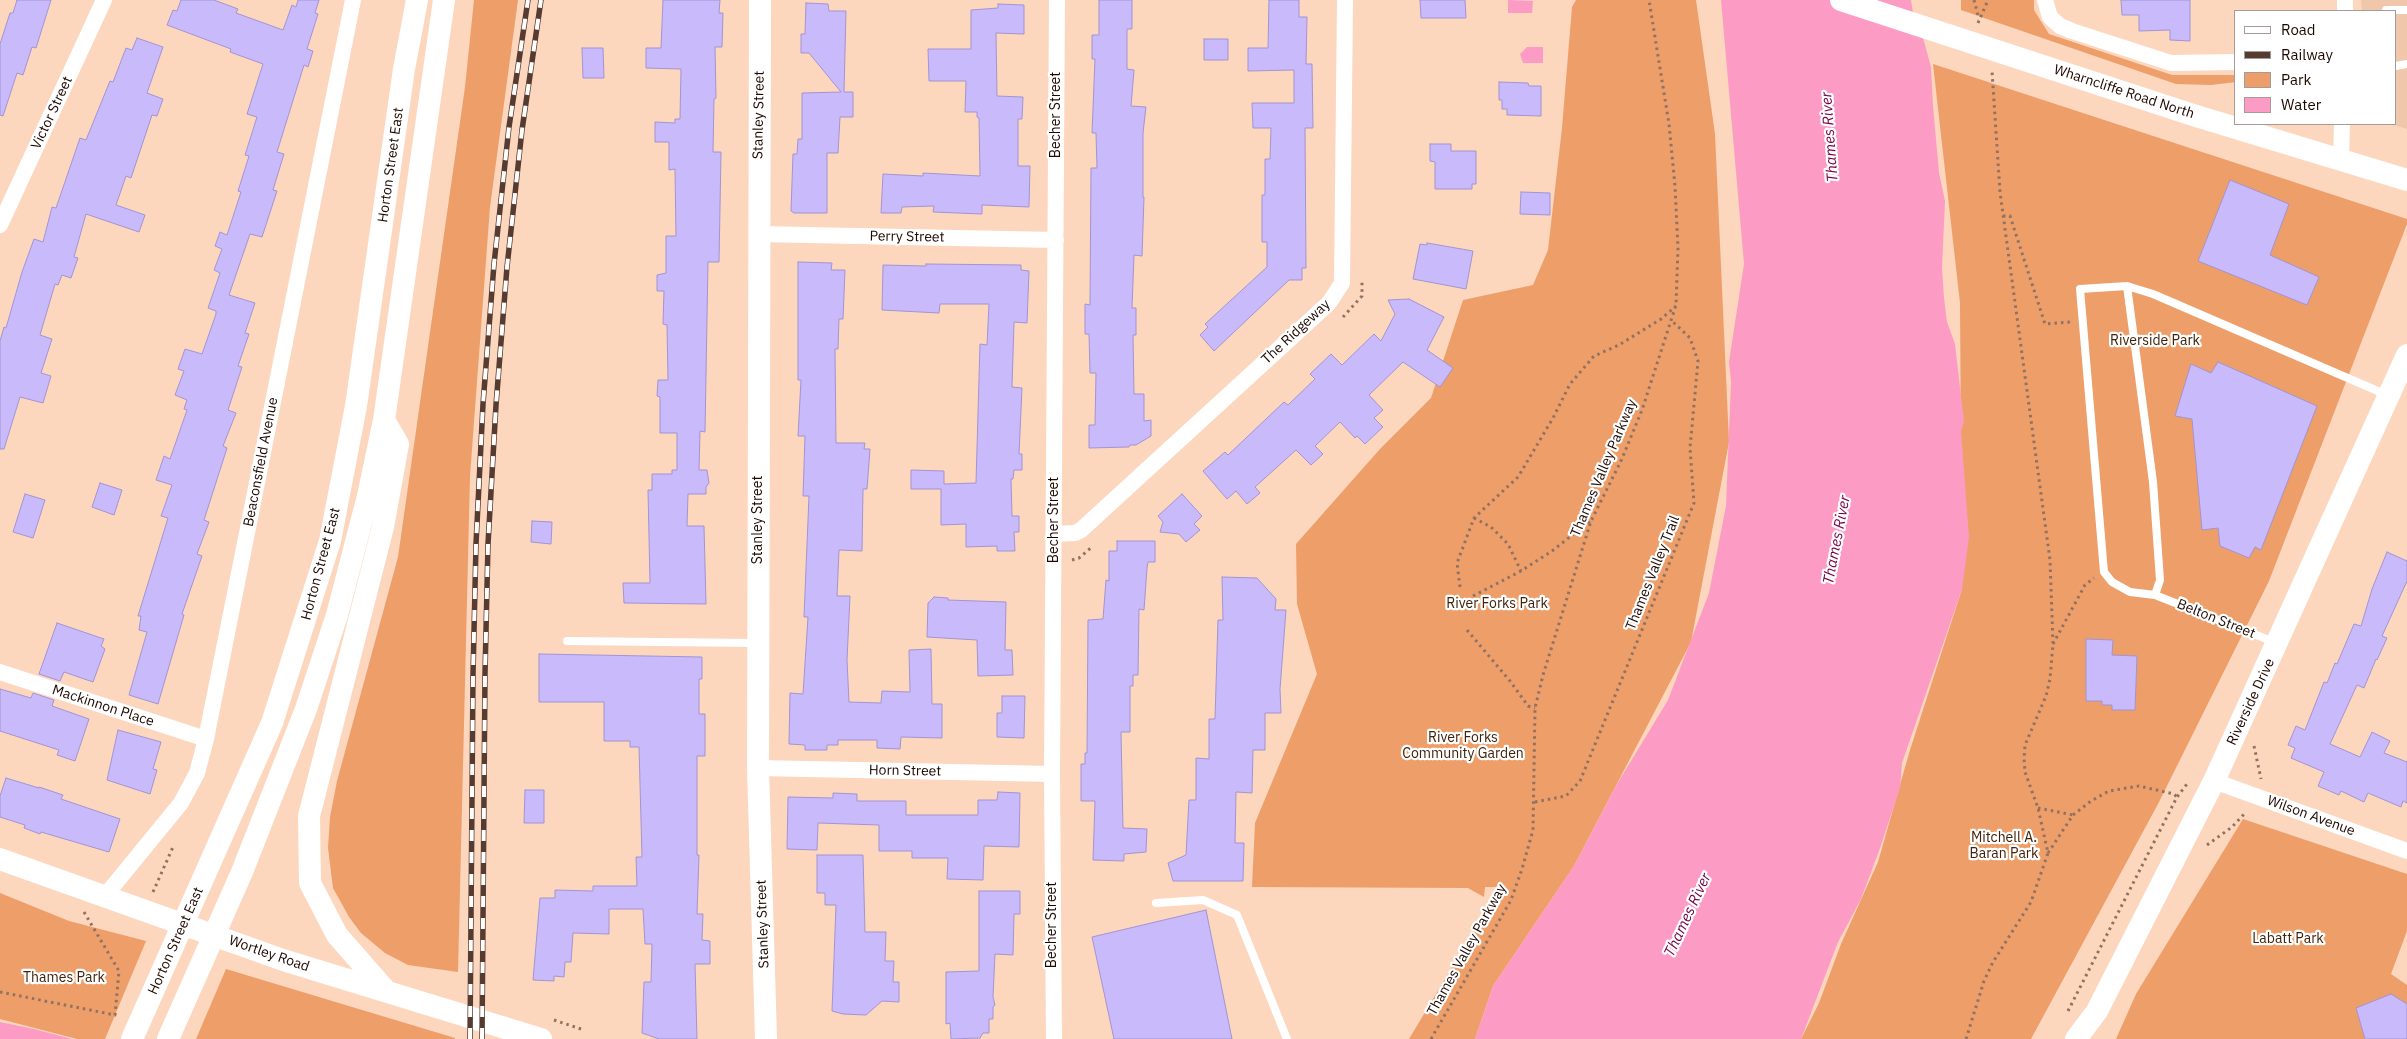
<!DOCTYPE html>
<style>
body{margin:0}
#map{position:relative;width:2407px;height:1039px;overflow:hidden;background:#fdd6be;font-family:"IBM Plex Sans",sans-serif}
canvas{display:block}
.legend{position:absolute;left:2234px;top:10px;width:162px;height:115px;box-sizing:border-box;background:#fff;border:1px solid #a59c99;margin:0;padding:6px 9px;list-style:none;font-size:15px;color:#1d0800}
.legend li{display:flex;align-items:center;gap:10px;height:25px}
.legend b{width:25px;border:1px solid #a59c99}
</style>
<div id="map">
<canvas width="2407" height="1039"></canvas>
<ul class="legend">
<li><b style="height:6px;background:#fff"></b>Road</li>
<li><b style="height:6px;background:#563c30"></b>Railway</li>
<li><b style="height:14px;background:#ee9e69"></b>Park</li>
<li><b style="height:14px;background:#fc9cc4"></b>Water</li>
</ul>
</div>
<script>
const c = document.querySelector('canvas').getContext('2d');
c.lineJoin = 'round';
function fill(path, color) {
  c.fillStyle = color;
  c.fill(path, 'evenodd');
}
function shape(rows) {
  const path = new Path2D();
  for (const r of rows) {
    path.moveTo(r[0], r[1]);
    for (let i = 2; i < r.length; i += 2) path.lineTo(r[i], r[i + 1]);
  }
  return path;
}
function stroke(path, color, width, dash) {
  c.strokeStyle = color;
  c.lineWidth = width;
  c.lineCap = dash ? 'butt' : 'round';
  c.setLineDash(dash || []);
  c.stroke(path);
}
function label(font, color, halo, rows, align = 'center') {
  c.font = font + ' "IBM Plex Sans",sans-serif';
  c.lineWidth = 4.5;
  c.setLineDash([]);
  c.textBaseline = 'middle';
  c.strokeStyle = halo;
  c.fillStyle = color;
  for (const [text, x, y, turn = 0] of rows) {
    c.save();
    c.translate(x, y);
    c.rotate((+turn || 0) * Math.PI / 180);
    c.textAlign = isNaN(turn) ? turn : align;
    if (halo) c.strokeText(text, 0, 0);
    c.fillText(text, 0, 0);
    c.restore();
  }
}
const built = shape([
 [2361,0,2407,0,2407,129,2391,124,2396,124,2396,11,2362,11]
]);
const green = shape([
 [474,0,518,0,490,207,470,476,458,972,408,965,385,953,361,933,349,917,333,888,328,848,330,817,337,781,398,557,465,87],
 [1576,0,1696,0,1715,134,1729,442,1691,642,1574,866,1493,986,1475,1039,1409,1039,1500,887,1485,887,1484,897,1468,888,1252,887,1255,823,1317,674,1297,604,1296,544,1380,449,1431,398,1463,300,1533,285,1548,250,1562,128,1572,7],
 [1961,0,2034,0,2034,10,2049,34,2172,75,2236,75,2236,82,2211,85,2176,84,1961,10],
 [1933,64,2407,219,2407,224,2269,581,2158,804,2031,1039,1801,1039,1819,1003,1841,944,1878,862,1910,750,1962,589,1960,303],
 [2243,819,2407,874,2407,931,2391,974,2407,985,2407,1039,2116,1039,2136,994],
 [0,893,69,921,146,941,105,1039,77,1039,0,1019],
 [226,969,455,1038,455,1039,196,1039]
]);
const water = shape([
 [1508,0,1533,1,1532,13,1508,13],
 [1721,0,1911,0,1914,19,1923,38,1931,67,1933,106,1939,173,1945,201,1942,268,1944,298,1947,322,1955,344,1964,422,1961,431,1969,537,1962,589,1902,763,1900,788,1879,851,1861,899,1838,942,1801,1039,1475,1039,1493,986,1574,866,1617,784,1668,700,1709,593,1726,506,1731,382,1729,362,1744,264],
 [1527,47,1543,47,1543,63,1523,63,1520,54],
 [0,1022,34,1029,72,1039,0,1039]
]);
const building = shape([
 [17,0,51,0,36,48,32,47,23,75,17,73,3,116,0,115,0,44,10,13,13,13,17,0],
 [181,0,214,0,238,9,236,13,283,30,292,5,296,7,298,0,319,0,315,13,318,14,307,49,313,51,308,67,304,65,277,152,284,154,273,190,277,191,262,237,250,234,229,295,255,303,245,333,249,334,238,366,242,367,228,410,236,413,223,446,227,448,204,520,209,522,197,554,202,556,182,614,184,615,158,704,129,695,147,632,139,630,141,616,138,616,168,518,161,516,172,485,156,480,164,456,170,459,187,410,184,409,187,400,175,395,184,371,178,369,185,349,202,354,216,314,216,311,208,308,220,273,214,270,222,249,215,246,220,232,227,235,241,192,238,191,249,156,245,155,257,117,247,114,263,64,230,52,231,49,167,25,173,10,177,11,181,0],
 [663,0,720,0,719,13,723,13,722,47,715,47,716,98,714,99,713,152,721,152,719,262,708,262,705,432,700,431,699,470,707,470,709,483,706,487,706,494,688,494,687,526,704,526,706,604,624,603,623,583,650,583,648,490,652,490,652,474,672,474,672,470,677,470,677,433,660,433,660,397,657,396,658,380,668,380,667,325,663,324,664,291,657,291,657,275,666,273,666,236,676,236,675,169,669,170,669,142,655,142,655,122,675,123,675,119,680,119,681,69,646,68,646,48,661,48,663,0],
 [1099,0,1132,0,1132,29,1127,29,1127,69,1134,70,1131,106,1146,107,1143,133,1143,197,1144,197,1142,256,1134,255,1132,308,1136,308,1136,335,1133,335,1134,394,1144,394,1144,421,1151,420,1151,436,1136,445,1130,445,1129,447,1089,448,1089,425,1095,425,1096,373,1090,373,1089,334,1085,334,1085,304,1090,305,1091,168,1097,168,1096,133,1092,133,1095,59,1092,59,1092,35,1099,35,1099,0],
 [1269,0,1299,0,1299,17,1307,17,1306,64,1312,64,1313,128,1305,128,1306,268,1302,268,1302,280,1289,280,1214,351,1200,335,1208,327,1205,324,1267,267,1267,242,1262,242,1262,195,1265,195,1265,159,1270,159,1271,128,1253,128,1252,103,1294,103,1294,70,1248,71,1248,48,1268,48,1269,0],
 [1420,0,1465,0,1466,18,1421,18,1420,0],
 [2121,0,2190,0,2190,41,2170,40,2170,30,2139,31,2139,15,2122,15,2121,0],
 [806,3,828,4,829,11,846,11,844,92,853,92,853,117,840,117,838,153,827,153,827,213,794,213,791,211,793,154,797,154,798,139,802,139,802,93,841,92,809,53,801,53,801,34,805,34,806,3],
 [998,4,1024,5,1024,34,996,33,997,96,1023,97,1022,119,1018,119,1018,166,1030,166,1029,207,982,205,982,214,933,212,934,206,902,207,901,213,881,213,883,174,923,176,923,173,980,176,979,118,977,117,977,112,965,112,966,81,929,81,928,49,971,49,971,10,998,8,998,4],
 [137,38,163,47,147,93,163,99,157,116,152,115,131,178,126,176,116,205,145,215,139,232,86,214,74,257,78,258,71,278,62,275,58,285,55,284,40,335,52,339,41,373,51,376,43,403,20,397,4,449,0,449,0,341,4,327,6,328,22,272,34,239,43,242,52,207,56,208,80,138,86,140,110,81,113,82,126,48,132,50,137,38],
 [1204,39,1228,39,1228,60,1204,60,1204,39],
 [582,48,603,48,604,78,583,78,582,48],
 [1499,82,1528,83,1529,86,1541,86,1541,116,1507,115,1507,109,1502,109,1502,100,1499,100,1499,82],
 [1430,144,1451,144,1451,151,1476,151,1476,184,1472,184,1472,189,1435,189,1435,162,1430,161,1430,144],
 [2230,180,2289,204,2270,255,2319,277,2307,305,2198,261,2230,180],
 [1521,192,1550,193,1550,215,1520,214,1521,192],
 [1427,243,1473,251,1466,289,1413,279,1420,244,1427,245,1427,243],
 [798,262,832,263,831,270,845,270,843,319,839,319,838,349,835,349,836,443,865,443,864,449,870,449,867,489,863,489,862,551,839,550,837,596,850,596,847,660,849,702,881,703,882,691,910,692,909,650,931,649,932,704,942,704,942,738,901,737,900,749,877,748,877,740,838,740,838,745,827,745,827,750,805,750,805,745,789,744,790,693,803,694,808,617,804,617,809,496,803,496,805,436,798,436,801,380,798,380,798,262],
 [926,264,1021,265,1021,270,1029,271,1027,323,1014,322,1012,387,1022,388,1019,454,1022,454,1022,470,1014,470,1013,479,1011,479,1012,516,1019,516,1019,532,1014,532,1015,551,997,551,997,546,966,547,966,524,941,525,941,489,911,489,911,470,944,471,944,484,976,483,980,344,987,345,989,304,940,304,939,313,882,310,883,265,926,266,926,264],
 [1409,299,1444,317,1427,350,1453,368,1440,387,1403,362,1369,395,1383,410,1374,418,1383,427,1365,444,1357,436,1355,438,1340,422,1315,446,1323,454,1311,465,1296,450,1255,487,1260,493,1247,504,1236,491,1227,499,1203,471,1225,452,1228,455,1284,402,1288,405,1315,379,1310,374,1331,354,1342,365,1374,334,1381,341,1395,314,1388,300,1409,299],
 [2218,362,2317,406,2261,550,2255,547,2249,558,2220,546,2218,528,2202,530,2192,419,2175,416,2191,364,2211,373,2218,362],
 [100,483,122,490,114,515,92,507,100,483],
 [25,494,45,500,33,538,13,532,25,494],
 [1182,494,1202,516,1194,524,1200,530,1186,542,1179,534,1160,532,1163,522,1158,516,1182,494],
 [532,521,552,522,551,544,531,542,532,521],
 [1117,541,1155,541,1155,562,1148,562,1147,568,1144,610,1139,609,1138,675,1133,675,1133,686,1130,686,1130,732,1121,732,1123,828,1147,829,1146,852,1124,854,1124,861,1093,860,1095,801,1081,801,1081,764,1085,764,1085,753,1087,753,1088,620,1103,619,1106,580,1109,581,1109,551,1117,551,1117,541],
 [2387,552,2407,561,2407,581,2382,636,2387,638,2377,660,2376,659,2364,688,2357,685,2330,744,2360,757,2372,732,2390,741,2384,753,2407,762,2407,803,2403,801,2401,807,2368,793,2364,802,2341,791,2339,795,2318,786,2324,772,2291,758,2295,748,2288,745,2296,726,2305,730,2324,682,2327,683,2335,663,2337,664,2354,624,2361,626,2372,589,2387,552],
 [1222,577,1257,578,1276,599,1275,610,1286,610,1280,689,1281,713,1265,713,1265,750,1253,750,1252,793,1236,792,1235,843,1244,843,1243,881,1173,881,1168,863,1186,855,1189,800,1196,800,1196,758,1209,759,1209,719,1215,719,1218,620,1223,620,1222,577],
 [934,597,948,598,948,600,1006,602,1005,650,1012,650,1013,675,978,676,977,640,927,637,928,603,934,597],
 [57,623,104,639,101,646,105,649,93,682,64,672,60,681,39,674,57,623],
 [2086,639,2113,640,2112,655,2137,656,2135,710,2112,710,2112,705,2102,705,2102,701,2086,701,2086,639],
 [539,654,702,657,702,679,699,679,699,714,705,714,705,756,697,756,697,855,699,855,697,914,703,914,702,940,710,941,710,964,695,964,697,1039,659,1039,642,1033,644,982,651,982,652,944,645,944,643,909,609,909,609,934,573,933,571,962,565,962,564,977,554,976,554,981,533,980,540,898,555,898,555,890,593,891,593,886,637,886,636,857,642,857,639,747,630,747,630,741,604,741,604,702,539,702,539,654],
 [0,689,31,698,33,693,54,700,52,706,89,719,75,761,57,755,59,750,0,731,0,689],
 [1002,696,1025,696,1024,738,997,737,997,713,1002,713,1002,696],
 [118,730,161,742,153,769,157,770,150,794,107,780,118,730],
 [6,778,39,788,39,787,63,795,61,799,120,819,109,852,41,832,40,834,24,828,25,825,0,817,0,796,6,778],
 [525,790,544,790,544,823,524,823,525,790],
 [998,792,1020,793,1019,847,984,846,983,880,947,879,948,858,912,858,912,851,879,851,879,825,818,823,817,850,787,849,788,797,833,798,833,793,857,794,857,801,906,801,906,815,978,815,978,800,997,800,998,792],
 [817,855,863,855,865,932,886,932,885,961,894,961,893,982,899,982,899,1002,882,1001,866,1015,843,1014,832,1011,836,905,825,905,825,893,817,893,817,855],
 [979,891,1020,891,1020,914,1014,914,1013,955,995,954,993,997,995,1005,993,1007,993,1019,989,1019,989,1033,983,1033,980,1038,951,1039,950,1023,946,1024,946,972,979,971,979,891],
 [1206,910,1232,1039,1114,1039,1092,937,1206,910],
 [2391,994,2407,1004,2407,1039,2365,1039,2356,1008,2391,994]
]);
const path = shape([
 [1974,0,1979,19],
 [1978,23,1988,0],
 [2003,216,2010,216,2045,324,2070,322],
 [1343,317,1362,296,1362,281],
 [1474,518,1491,527,1508,544,1521,571],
 [1072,560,1079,558,1093,546],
 [1460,587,1457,563,1474,518,1518,477,1553,418,1570,384,1594,356,1619,345,1661,319,1676,306],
 [1473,596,1521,571,1552,551,1590,521],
 [1467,630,1510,681,1528,706,1535,708],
 [2053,644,2085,585,2094,578],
 [2254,746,2261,779],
 [1535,802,1566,796,1580,781,1694,503,1690,448,1698,361,1690,338,1672,321],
 [2038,808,2073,815],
 [2207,845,2232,827,2246,812],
 [2048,853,2073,815,2091,801,2109,791,2139,786,2174,794,2177,797],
 [153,892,173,847],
 [0,992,115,1015,119,971,84,912],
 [2068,1011,2177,797,2187,784],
 [554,1020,584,1030],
 [1431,1039,1511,900,1522,869,1533,830,1535,708,1543,675,1591,521,1621,461,1642,410,1676,305,1678,248,1675,186,1669,124,1649,0],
 [1966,1039,1984,981,1993,962,2031,902,2048,853,2038,808,2025,772,2024,759,2025,745,2046,696,2050,679,2053,644,2050,560,2000,192,1992,71]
]);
const lane = shape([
 [2386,10,2407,10],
 [2396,66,2407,64],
 [2127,286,2153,482,2160,580,2155,595,2130,592,2112,582,2104,572,2080,289,2127,286,2153,294,2387,395],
 [2155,595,2274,642],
 [567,641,755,643],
 [1156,903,1203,900,1237,915,1287,1039]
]);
const street = shape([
 [2045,0,2050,17,2060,26,2072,31,2171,63,2236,62],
 [2345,11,2345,0],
 [2341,160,2342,124],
 [0,225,104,0],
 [758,234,1056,240],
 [1054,534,1075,533,1081,530,1329,303,1342,283,1345,0],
 [0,672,206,739],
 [758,768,1052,774],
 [2214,781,2407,851],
 [105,896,181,803,197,773,206,739,353,0],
 [1054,1039,1052,774,1057,0]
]);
const secondary = shape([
 [760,0,758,768,766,1039],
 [1841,0,2193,115,2407,180],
 [384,420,398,444,383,527,309,816,310,883,337,935,386,991],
 [0,859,283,960,541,1039],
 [132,1039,272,723,330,541,356,406,404,69,417,0],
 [168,1039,242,872,306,709,337,615,368,496,384,420,444,0],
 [2076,1039,2097,1011,2214,781,2407,355]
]);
const rail = shape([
 [470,1039,473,675,476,544,483,404,494,264,509,127,528,0],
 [482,1039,485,674,488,544,496,405,507,267,522,130,541,0]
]);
const streetNames = [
 ["Wharncliffe Road North",2124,92,18],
 ["Victor Street",52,113,-65],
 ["Stanley Street",759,115,-89],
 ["Becher Street",1056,115,-90],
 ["Horton Street East",391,165,-82],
 ["Perry Street",907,237,1],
 ["The Ridgeway",1296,332,-43],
 ["Beaconsfield Avenue",261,462,-79],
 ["Thames Valley Parkway",1604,468,-67],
 ["Stanley Street",758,520,-90],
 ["Becher Street",1054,520,-90],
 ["Horton Street East",321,564,-75],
 ["Thames Valley Trail",1653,573,-68],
 ["Belton Street",2216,619,22],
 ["Riverside Drive",2251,702,-65],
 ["Mackinnon Place",103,706,18],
 ["Horn Street",905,771,1],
 ["Wilson Avenue",2311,816,20],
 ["Stanley Street",763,924,-92],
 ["Becher Street",1052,925,-90],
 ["Horton Street East",176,941,-66],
 ["Thames Valley Parkway",1467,950,-61],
 ["Wortley Road",269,954,19]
];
const parkNames = [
 ["Riverside Park",2155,341],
 ["River Forks Park",1497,604],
 ["River Forks",1463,738],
 ["Community Garden",1463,754],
 ["Mitchell A.",2004,838],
 ["Baran Park",2004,854],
 ["Labatt Park",2288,939],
 ["Thames Park",64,978]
];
const waterNames = [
 ["Thames River",1830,137,-94],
 ["Thames River",1837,540,-79],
 ["Thames River",1688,915,-65]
];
fill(built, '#f1c7ac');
fill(green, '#ee9e69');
fill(water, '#fc9cc4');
fill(building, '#c8bafb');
stroke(building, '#a294d2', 1);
stroke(path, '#907262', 3, [2.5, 4]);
stroke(lane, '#fff', 8);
stroke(street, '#fff', 16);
stroke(secondary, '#fff', 22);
stroke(rail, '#563c30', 5.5);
stroke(rail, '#fff', 4, [11]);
label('14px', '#1d0800', '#fff', streetNames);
label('14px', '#412108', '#fff', parkNames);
label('italic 15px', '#750045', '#fff', waterNames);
</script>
